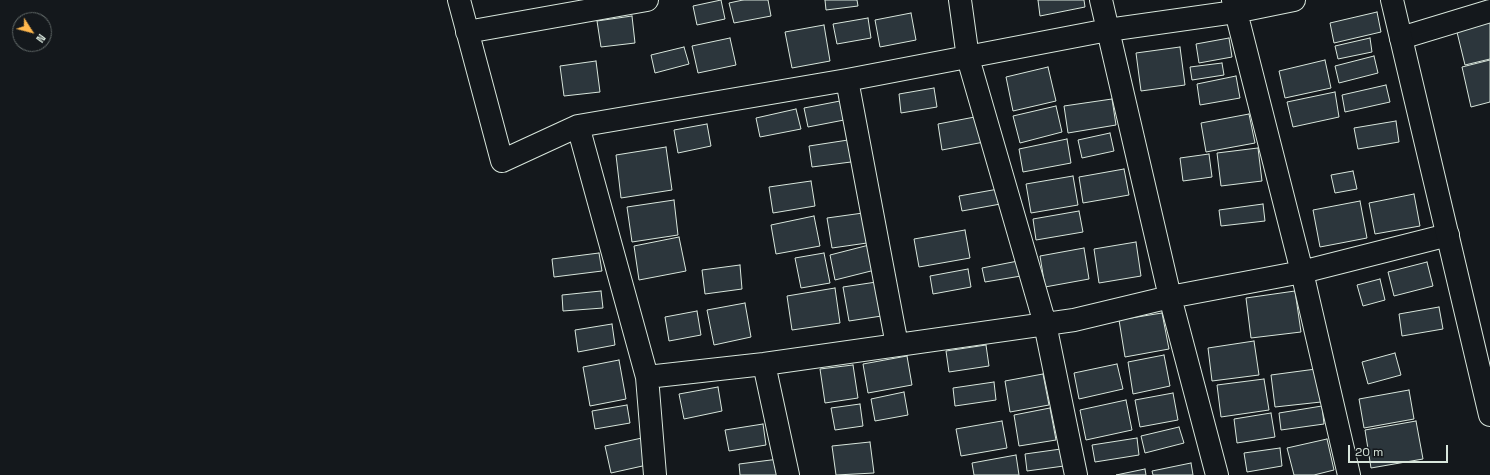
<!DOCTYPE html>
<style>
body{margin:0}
#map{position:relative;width:1490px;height:475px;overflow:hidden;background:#14181c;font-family:"Space Grotesk",sans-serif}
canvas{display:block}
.north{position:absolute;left:12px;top:12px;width:40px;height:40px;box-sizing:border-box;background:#14181c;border:1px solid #626a69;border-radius:50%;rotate:126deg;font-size:11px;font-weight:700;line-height:16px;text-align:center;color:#d8e6dc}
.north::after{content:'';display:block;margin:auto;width:14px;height:18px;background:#ffb74d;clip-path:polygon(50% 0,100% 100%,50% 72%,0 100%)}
.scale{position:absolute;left:1348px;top:445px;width:100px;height:18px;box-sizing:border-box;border:2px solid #d8e6dc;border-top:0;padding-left:5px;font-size:12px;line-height:14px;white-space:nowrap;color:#d8e6dc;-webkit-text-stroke:3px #14181c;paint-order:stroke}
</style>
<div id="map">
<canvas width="1490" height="475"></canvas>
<div class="north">N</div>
<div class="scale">20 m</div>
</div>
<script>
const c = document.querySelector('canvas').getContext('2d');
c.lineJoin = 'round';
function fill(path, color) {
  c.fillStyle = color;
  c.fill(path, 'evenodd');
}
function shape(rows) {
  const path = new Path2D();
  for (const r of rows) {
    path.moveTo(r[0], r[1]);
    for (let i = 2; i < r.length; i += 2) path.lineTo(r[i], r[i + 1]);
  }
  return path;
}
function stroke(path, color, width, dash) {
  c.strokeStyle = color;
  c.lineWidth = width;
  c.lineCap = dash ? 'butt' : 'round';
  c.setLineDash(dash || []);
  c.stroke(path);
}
const building = shape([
 [721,0,725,19,697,25,693,6,721,0],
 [743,0,768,0,771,16,734,23,729,3,743,0],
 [825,0,857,0,858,6,826,10,825,0],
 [1038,0,1084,0,1085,7,1040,16,1038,0],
 [1377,12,1381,32,1334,43,1330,23,1377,12],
 [911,13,916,40,880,47,875,20,911,13],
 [632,16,635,43,601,47,597,21,632,16],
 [868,18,871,38,837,44,833,24,868,18],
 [1490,20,1490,59,1465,65,1456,28,1490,20],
 [824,25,830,61,792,68,785,32,824,25],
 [730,38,736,65,698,73,692,46,730,38],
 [1229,38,1232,57,1199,63,1196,44,1229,38],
 [1370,38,1372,52,1338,59,1335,46,1370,38],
 [684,47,689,64,655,73,651,55,684,47],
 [1180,47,1185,85,1141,91,1136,53,1180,47],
 [1374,56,1378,73,1339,83,1335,66,1374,56],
 [1325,60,1331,88,1285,98,1279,71,1325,60],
 [1490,60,1490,102,1471,107,1462,67,1490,60],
 [596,61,600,92,564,96,560,66,596,61],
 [1222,63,1224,75,1192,80,1190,67,1222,63],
 [1048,67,1056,101,1013,111,1006,77,1048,67],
 [1236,76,1240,98,1200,105,1197,84,1236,76],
 [1386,85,1390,102,1345,112,1342,95,1386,85],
 [934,88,937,107,901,113,899,94,934,88],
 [1335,92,1339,117,1293,127,1287,102,1335,92],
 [1112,99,1116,125,1068,133,1064,106,1112,99],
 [840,101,844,120,808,127,804,108,840,101],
 [1056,106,1062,132,1020,143,1013,116,1056,106],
 [796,109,801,129,760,137,756,118,796,109],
 [1249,114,1255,143,1206,152,1201,123,1249,114],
 [980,116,984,142,942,150,938,124,980,116],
 [1396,121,1399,142,1358,149,1354,128,1396,121],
 [707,124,711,146,678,153,674,130,707,124],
 [1110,133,1114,151,1082,158,1078,140,1110,133],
 [1067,139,1071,163,1023,172,1019,149,1067,139],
 [848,140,851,162,812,167,809,146,848,140],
 [666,147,672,190,621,198,616,155,666,147],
 [1258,148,1262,181,1221,186,1217,153,1258,148],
 [1209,154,1212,177,1183,181,1180,158,1209,154],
 [1124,169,1129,195,1083,203,1079,177,1124,169],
 [1353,171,1357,189,1335,193,1331,175,1353,171],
 [1073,176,1078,205,1031,213,1026,184,1073,176],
 [811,181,815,206,773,213,769,187,811,181],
 [1004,188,1006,203,962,211,959,196,1004,188],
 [1414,194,1420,226,1375,234,1369,203,1414,194],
 [674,200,678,235,632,242,627,207,674,200],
 [1360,201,1367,238,1320,247,1313,210,1360,201],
 [1263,204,1265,221,1221,226,1219,210,1263,204],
 [1079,211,1083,232,1036,240,1033,219,1079,211],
 [863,213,867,243,832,248,827,218,863,213],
 [814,216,820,246,776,254,771,225,814,216],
 [965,230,970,258,919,267,914,239,965,230],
 [679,237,686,271,639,280,634,246,679,237],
 [1136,242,1141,276,1099,283,1094,249,1136,242],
 [873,244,879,269,835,280,830,255,873,244],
 [1084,248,1089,279,1045,287,1040,256,1084,248],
 [599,253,602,271,554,277,552,259,599,253],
 [824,253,830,283,801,288,795,258,824,253],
 [1018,261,1021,276,985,282,982,268,1018,261],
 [1427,262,1433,286,1394,296,1388,272,1427,262],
 [740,265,742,289,705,294,702,270,740,265],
 [968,269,971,287,933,294,930,276,968,269],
 [1380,279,1385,300,1363,306,1357,285,1380,279],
 [883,281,888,315,849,321,843,287,883,281],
 [835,288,840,323,792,330,787,296,835,288],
 [601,291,603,308,563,311,562,295,601,291],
 [1295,291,1301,332,1251,338,1246,298,1295,291],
 [745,303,751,337,714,345,707,310,745,303],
 [1439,307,1443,329,1402,336,1399,314,1439,307],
 [697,311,701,335,669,341,665,317,697,311],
 [1162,313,1169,349,1125,357,1119,320,1162,313],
 [612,324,615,345,578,352,575,330,612,324],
 [1254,341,1259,375,1212,381,1208,348,1254,341],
 [986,345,989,366,949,372,946,351,986,345],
 [1395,353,1401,375,1368,384,1362,362,1395,353],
 [1164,355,1170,386,1133,394,1128,362,1164,355],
 [907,356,912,385,868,393,863,364,907,356],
 [619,360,626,399,590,406,583,367,619,360],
 [1117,364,1123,389,1079,399,1074,373,1117,364],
 [853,365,858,398,825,403,820,369,853,365],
 [1316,369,1321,402,1275,407,1271,375,1316,369],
 [1043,374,1049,405,1010,412,1005,381,1043,374],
 [1264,379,1269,410,1221,417,1217,385,1264,379],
 [994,382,996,400,955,406,953,388,994,382],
 [718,387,722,411,684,419,679,394,718,387],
 [1409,390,1414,419,1364,428,1359,399,1409,390],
 [904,392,908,415,875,421,871,399,904,392],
 [1173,393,1178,420,1140,427,1135,400,1173,393],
 [1126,400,1132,430,1086,440,1080,410,1126,400],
 [860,404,863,426,835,430,831,408,860,404],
 [627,405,630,423,595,429,592,411,627,405],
 [1322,406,1324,424,1281,430,1279,413,1322,406],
 [1050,408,1056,440,1019,446,1014,415,1050,408],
 [1271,413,1275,437,1237,443,1234,419,1271,413],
 [1002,421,1007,448,961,456,956,429,1002,421],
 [1416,421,1423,459,1371,468,1365,430,1416,421],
 [763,424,766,445,729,451,725,430,763,424],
 [1179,427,1184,443,1145,453,1141,436,1179,427],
 [642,438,647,465,611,473,605,446,642,438],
 [1137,438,1139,455,1095,462,1092,445,1137,438],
 [1327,439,1334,470,1314,475,1294,475,1287,448,1327,439],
 [870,442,874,473,836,475,832,446,870,442],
 [1280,448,1282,466,1247,472,1244,453,1280,448],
 [1061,449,1064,466,1027,471,1025,454,1061,449],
 [1016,455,1019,475,974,475,972,463,1016,455],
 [779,459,780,475,740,475,739,464,779,459],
 [1191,463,1193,475,1153,475,1152,471,1191,463],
 [1145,469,1146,475,1116,475,1145,469]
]);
const minor = shape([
 [459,0,502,161,578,126,847,80,1108,30,1235,12,1294,0],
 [960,0,968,58,1045,324,1076,475],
 [1101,0,1170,297,1217,475],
 [1233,0,1302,272,1349,475],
 [467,32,647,0],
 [1401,38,1490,11],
 [847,80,897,345],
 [578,126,647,377],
 [764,364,788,475],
 [655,475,647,377,764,364,1074,320,1170,297,1302,272,1448,235]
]);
const tertiary = shape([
 [1392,0,1490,415]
]);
fill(building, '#2c363c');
stroke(building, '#d8e6dc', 1);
stroke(minor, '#d8e6dc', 24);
stroke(tertiary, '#d8e6dc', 24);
stroke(minor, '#14181c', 22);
stroke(tertiary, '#14181c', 22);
</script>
